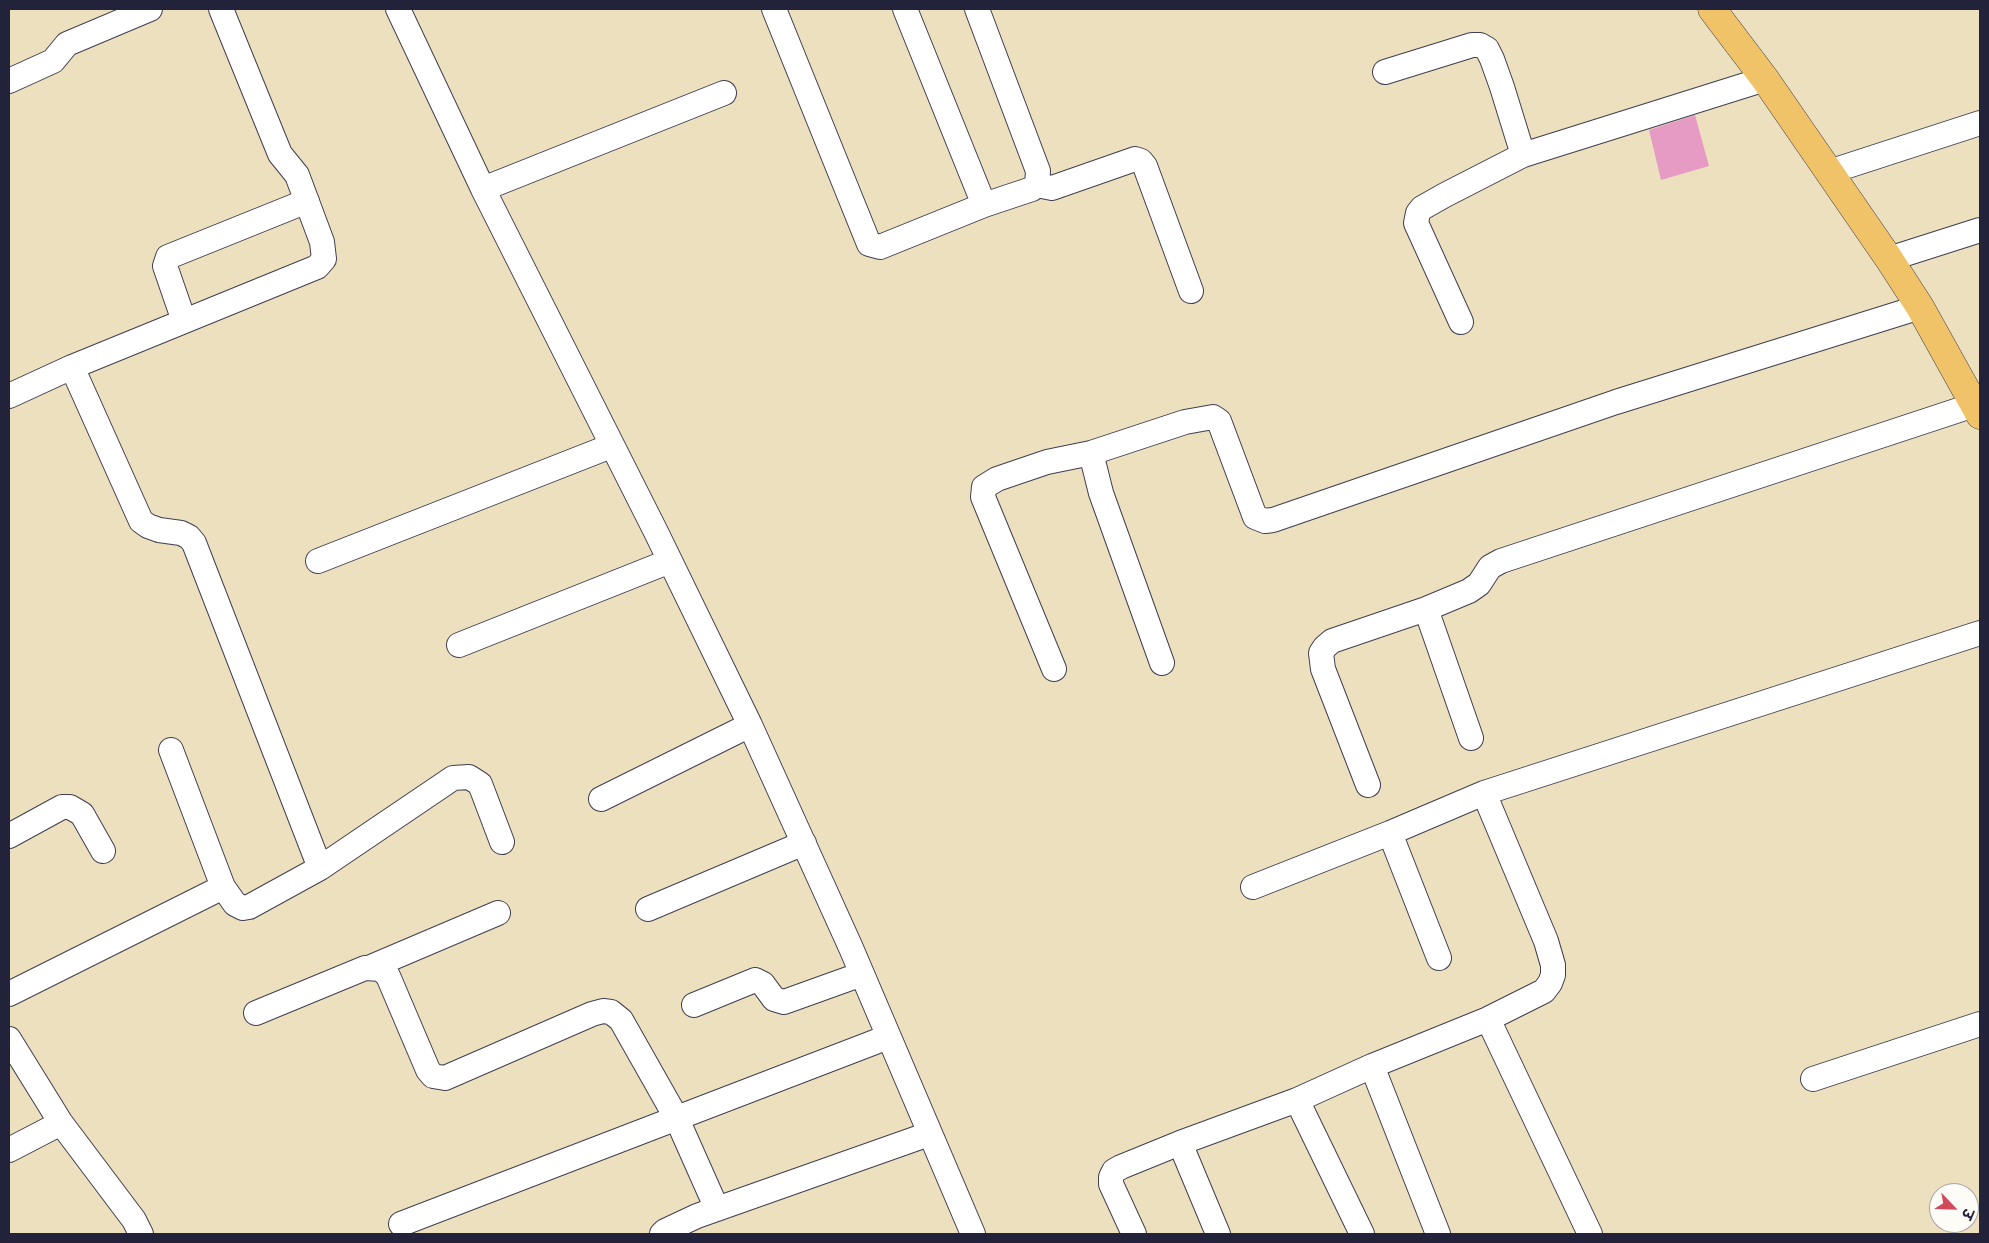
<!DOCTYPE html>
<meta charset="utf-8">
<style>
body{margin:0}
#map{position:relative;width:1989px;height:1243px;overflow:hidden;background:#ede0bf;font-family:"Balsamiq Sans","Playpen Sans Deva",sans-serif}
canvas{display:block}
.frame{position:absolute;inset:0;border:10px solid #22223b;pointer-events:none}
.north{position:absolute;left:1929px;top:1183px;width:50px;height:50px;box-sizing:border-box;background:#fdfcf7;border:1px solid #a5a5ac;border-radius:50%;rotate:114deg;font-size:14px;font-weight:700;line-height:20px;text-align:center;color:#22223b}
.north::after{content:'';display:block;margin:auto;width:18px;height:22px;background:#d1495b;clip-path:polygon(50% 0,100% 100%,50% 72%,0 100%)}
</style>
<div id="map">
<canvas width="1989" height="1243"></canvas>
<div class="frame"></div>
<div class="north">उ</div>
</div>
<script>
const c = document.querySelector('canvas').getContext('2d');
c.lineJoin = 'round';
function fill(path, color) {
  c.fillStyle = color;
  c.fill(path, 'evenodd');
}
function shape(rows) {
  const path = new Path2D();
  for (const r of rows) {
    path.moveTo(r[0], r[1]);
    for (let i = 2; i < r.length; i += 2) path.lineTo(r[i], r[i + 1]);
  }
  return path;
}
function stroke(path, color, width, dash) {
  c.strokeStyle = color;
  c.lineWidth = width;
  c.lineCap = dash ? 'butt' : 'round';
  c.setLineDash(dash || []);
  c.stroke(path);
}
const building = shape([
 [1695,115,1709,166,1661,180,1649,130]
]);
const minor = shape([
 [398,9,483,189,656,532,750,725,851,948,973,1234],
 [774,9,869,244,880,247,984,205,1032,189,1037,185,1038,171,977,9],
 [905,9,984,205],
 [1385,72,1472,45,1480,45,1487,49,1492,59,1502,87,1523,155],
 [9,81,53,61,67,44,150,9],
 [1829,172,1980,123],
 [1037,185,1052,188,1135,159,1141,161,1145,166,1191,291],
 [483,189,724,93],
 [1889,259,1980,230],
 [184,321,165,266,168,257,307,201],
 [1461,322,1416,223,1418,213,1422,208,1445,195,1523,155,1765,79],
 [72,367,141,521,148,526,159,530,181,533,189,537,194,543,320,868],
 [9,396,72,367,317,267,324,259,322,242,297,175,280,154,221,9],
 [1091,453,1101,493,1162,663],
 [318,561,611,446],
 [1426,609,1471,738],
 [459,645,670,561],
 [1054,669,983,497,984,487,997,479,1047,462,1091,453,1185,422,1213,417,1219,421,1255,517,1265,521,1273,520,1616,402,1920,307],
 [171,750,223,887],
 [1368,785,1323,669,1321,653,1325,647,1332,641,1426,609,1469,591,1479,584,1490,567,1501,561,1980,403],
 [601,799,750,725],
 [1390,833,1439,958],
 [9,836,62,807,70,807,82,814,103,851],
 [1253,887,1390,833,1484,793,1980,633],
 [648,909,804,843],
 [371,967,498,913],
 [9,994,223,887,235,904,243,908,249,907,320,868,453,778,469,777,480,784,502,842],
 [694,1005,755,980,763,984,774,999,784,1002,862,974],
 [256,1013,365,968,381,969,388,976,428,1070,433,1076,445,1078,592,1014,603,1011,611,1012,621,1020,677,1119,717,1209],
 [1488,1019,1590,1234],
 [9,1039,61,1123,134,1220,141,1234],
 [1372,1066,1438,1234],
 [1813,1079,1980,1024],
 [1297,1100,1362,1234],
 [1180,1143,1218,1234],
 [9,1150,61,1123],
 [401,1224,888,1037],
 [662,1234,665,1231,697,1216,929,1134],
 [1134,1234,1111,1184,1111,1177,1114,1171,1121,1167,1180,1143,1297,1100,1372,1066,1488,1019,1544,991,1550,983,1553,975,1553,965,1546,941,1484,793]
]);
const major = shape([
 [1712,9,1765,79,1889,259,1920,307,1980,415]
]);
fill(building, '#e59bc3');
stroke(minor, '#403e4f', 26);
stroke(major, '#403e4f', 29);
stroke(minor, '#fff', 24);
stroke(major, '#f0c369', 28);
</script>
